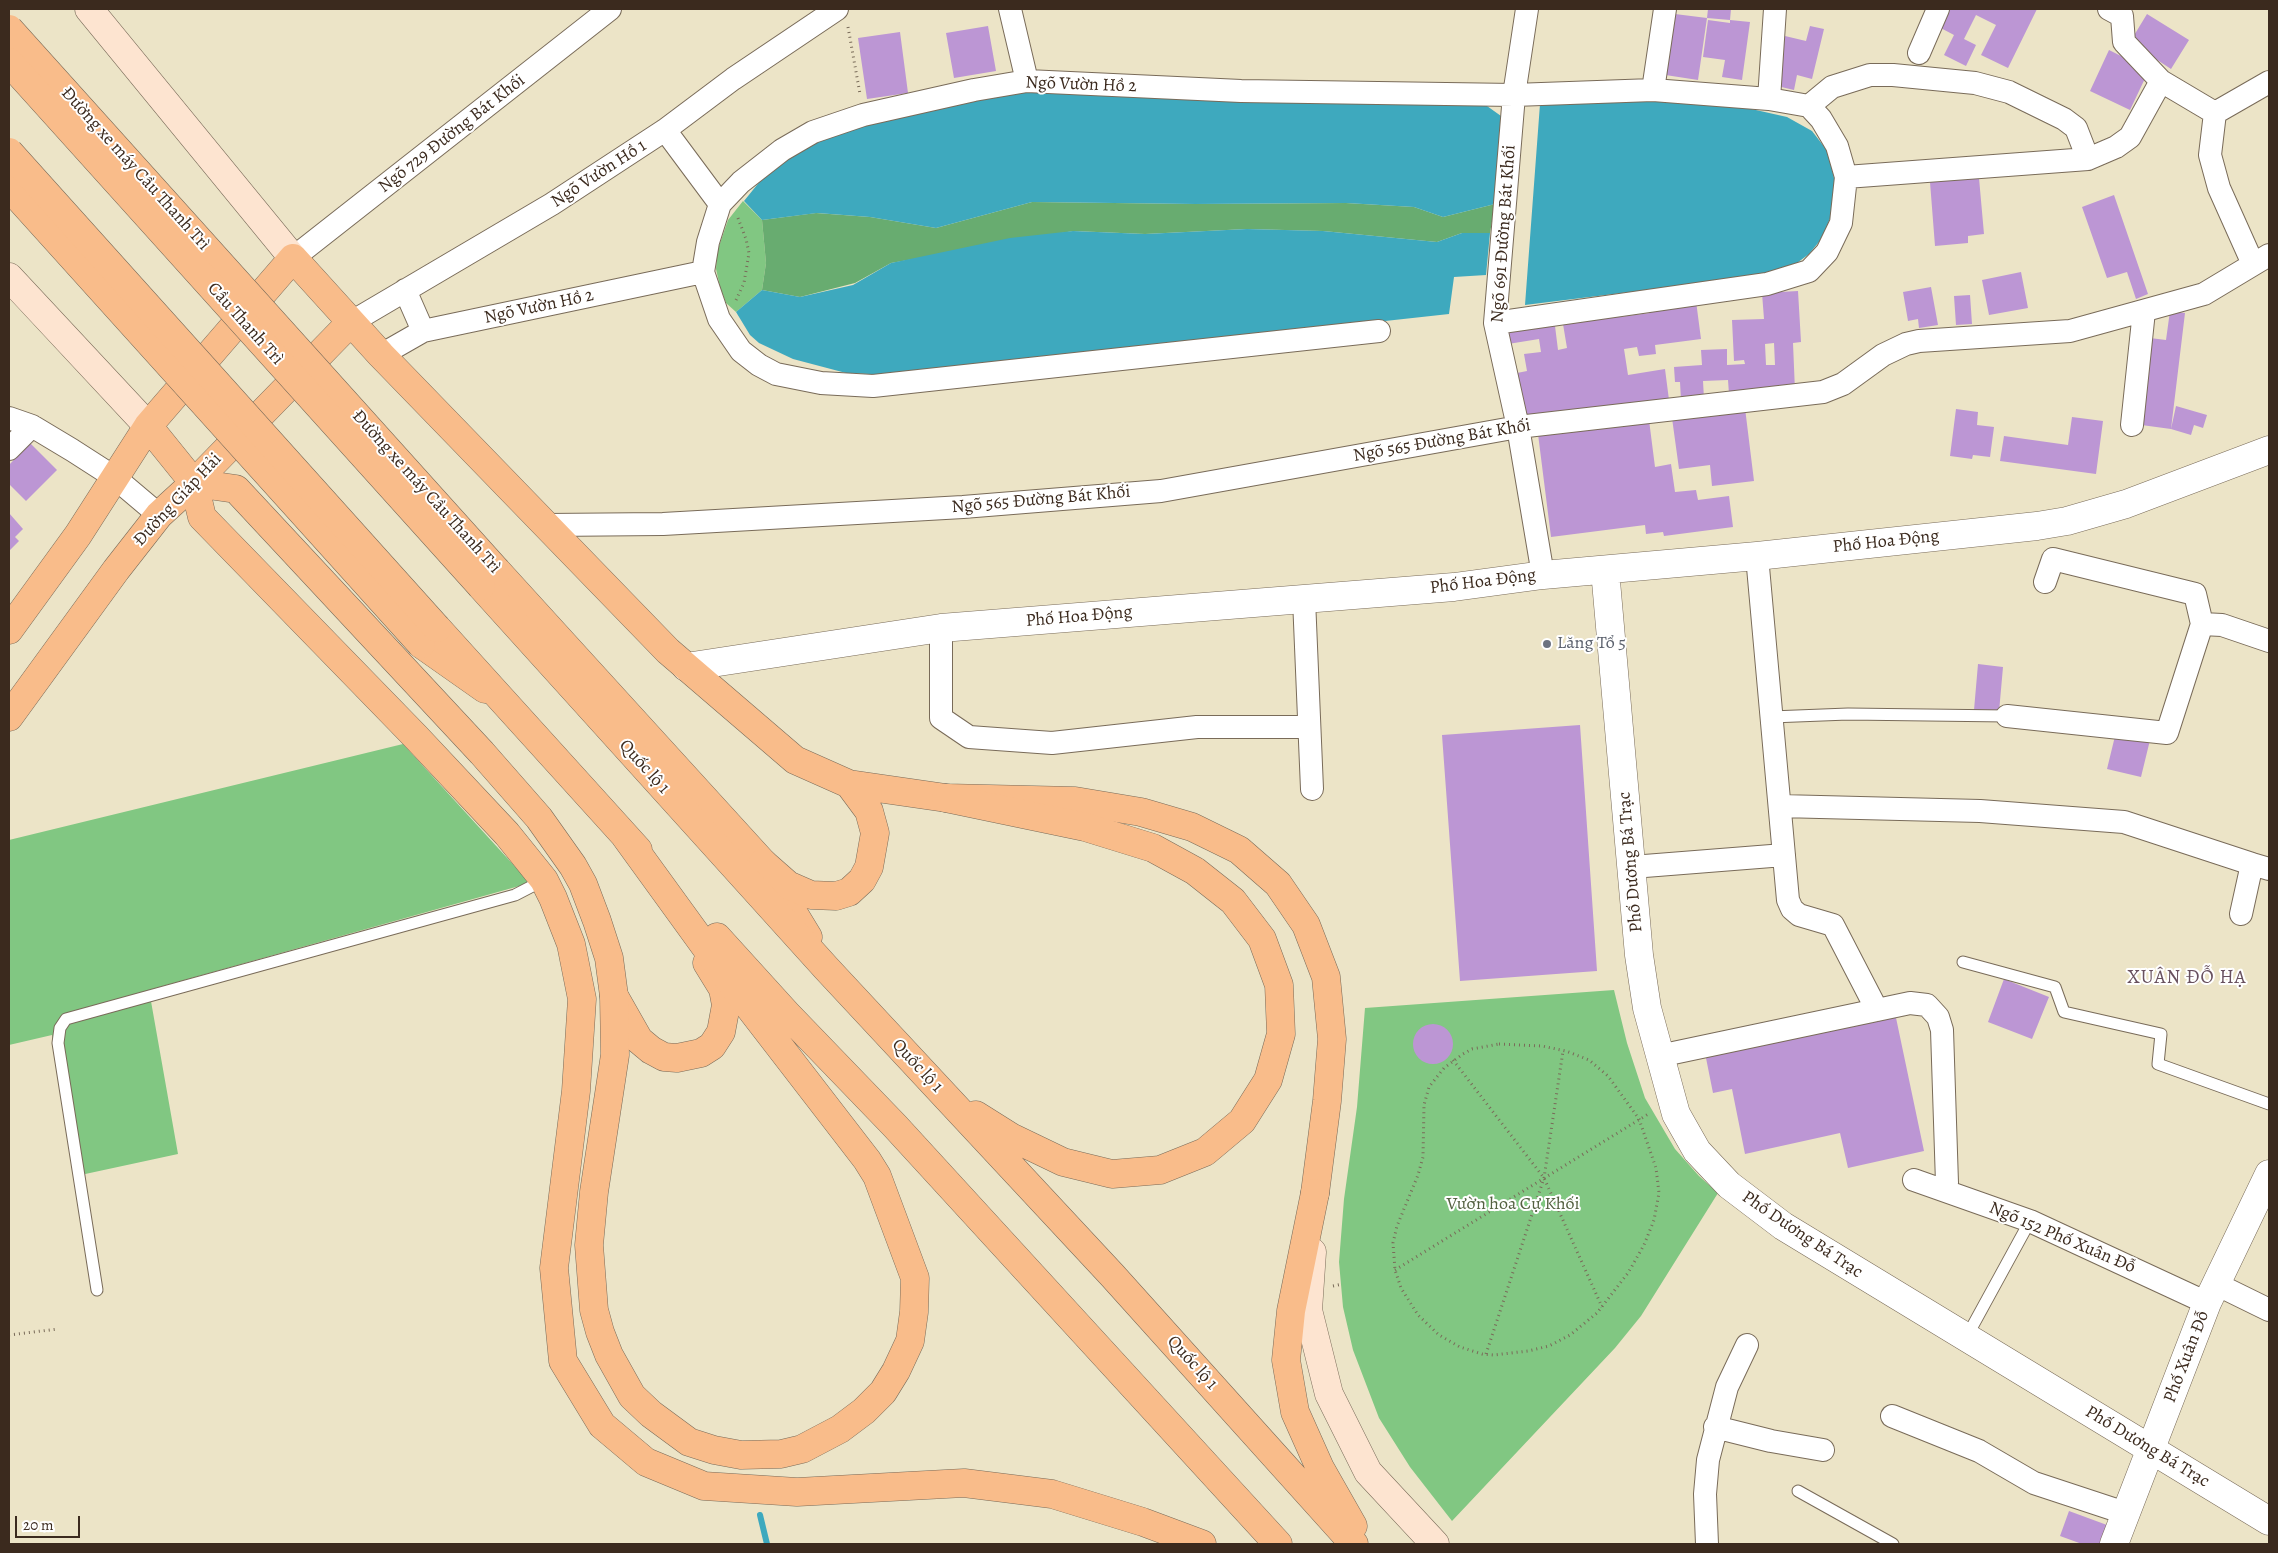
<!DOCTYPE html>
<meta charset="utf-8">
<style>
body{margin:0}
#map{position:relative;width:2278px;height:1553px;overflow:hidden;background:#ece4c7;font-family:Alegreya,serif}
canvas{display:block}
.frame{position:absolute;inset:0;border:10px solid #3b2a1e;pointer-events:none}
.scale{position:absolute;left:15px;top:1516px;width:65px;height:22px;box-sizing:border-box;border:2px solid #3b2a1e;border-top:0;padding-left:6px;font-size:15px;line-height:18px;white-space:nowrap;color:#3b2a1e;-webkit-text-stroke:4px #fff;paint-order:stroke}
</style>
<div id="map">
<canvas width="2278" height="1553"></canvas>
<div class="frame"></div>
<div class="scale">20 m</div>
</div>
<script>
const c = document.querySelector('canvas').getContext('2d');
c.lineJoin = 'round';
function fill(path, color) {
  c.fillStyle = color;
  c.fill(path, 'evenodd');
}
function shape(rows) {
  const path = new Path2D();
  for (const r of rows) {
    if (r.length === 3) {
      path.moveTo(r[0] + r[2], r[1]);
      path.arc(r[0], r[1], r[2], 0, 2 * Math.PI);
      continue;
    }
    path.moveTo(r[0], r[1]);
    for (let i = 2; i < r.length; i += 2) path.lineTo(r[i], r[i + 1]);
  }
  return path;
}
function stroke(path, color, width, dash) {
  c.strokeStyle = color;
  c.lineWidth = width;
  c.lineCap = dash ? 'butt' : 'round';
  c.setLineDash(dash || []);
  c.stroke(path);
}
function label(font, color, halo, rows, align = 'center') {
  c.font = font + ' Alegreya,serif';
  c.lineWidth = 4;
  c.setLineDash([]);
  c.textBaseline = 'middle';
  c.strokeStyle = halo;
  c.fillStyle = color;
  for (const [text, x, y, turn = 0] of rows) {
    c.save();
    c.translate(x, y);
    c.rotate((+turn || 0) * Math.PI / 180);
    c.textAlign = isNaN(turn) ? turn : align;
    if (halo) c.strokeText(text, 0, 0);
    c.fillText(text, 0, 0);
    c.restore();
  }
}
const green = shape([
 [743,201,762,220,766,263,762,290,736,312,726,303,720,287,716,269,717,252,728,220],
 [403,744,530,883,149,990,178,1154,76,1176,52,1035,9,1045,9,840],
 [1614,990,1627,1043,1645,1098,1675,1149,1699,1176,1718,1193,1641,1316,1615,1348,1452,1521,1410,1467,1379,1418,1353,1350,1343,1307,1339,1262,1344,1199,1357,1107,1365,1008]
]);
const forest = shape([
 [1032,202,1195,204,1346,203,1414,207,1443,217,1495,204,1490,233,1462,233,1437,242,1323,231,1247,229,1145,234,1073,231,891,263,855,283,800,297,762,290,766,263,762,220,816,213,870,217,936,228]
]);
const water = shape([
 [1043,89,1160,98,1487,106,1501,116,1504,123,1495,204,1443,217,1414,207,1346,203,1195,204,1032,202,936,228,870,217,817,213,762,220,744,201,761,180,804,144,899,115,996,94],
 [1673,99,1738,106,1787,117,1812,131,1829,153,1835,183,1832,213,1823,237,1809,254,1793,266,1759,276,1525,305,1540,104],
 [1247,229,1323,231,1437,242,1462,233,1490,233,1486,275,1454,277,1449,314,893,375,846,373,793,359,759,343,750,335,736,312,762,290,800,297,853,285,891,263,1010,238,1073,231,1145,234]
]);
const stream = shape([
 [760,1515,767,1544]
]);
const building = shape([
 [1708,9,1731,9,1730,20,1707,18],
 [1943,9,2037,9,2008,68,1981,55,1996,25,1976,15,1964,39,1976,45,1966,66,1944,55,1954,35,1935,25],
 [1667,13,1707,18,1698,80,1659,74],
 [2147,14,2189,40,2171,69,2130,42],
 [1708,20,1730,23,1730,20,1750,22,1742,80,1722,77,1725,60,1703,57],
 [988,26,996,71,954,78,946,33],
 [1810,26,1824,29,1812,79,1797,75,1794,90,1773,85,1785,36,1806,41],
 [900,32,908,93,867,99,858,38],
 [2109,50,2149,70,2130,110,2090,91],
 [1979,178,1984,234,1968,236,1968,243,1935,246,1930,182],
 [2114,195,2148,294,2136,299,2127,272,2107,278,2082,207],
 [2021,272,2028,308,1989,315,1982,280],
 [1931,287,1938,325,1919,328,1918,319,1908,321,1903,292],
 [1798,291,1801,342,1793,343,1795,391,1729,394,1728,380,1703,381,1704,399,1681,400,1680,382,1675,382,1674,367,1702,365,1701,350,1727,349,1727,365,1745,364,1744,360,1734,361,1732,320,1764,319,1762,293],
 [1774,343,1775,365,1766,365,1765,344],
 [1970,295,1972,324,1956,325,1954,296],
 [1696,301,1701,339,1655,345,1656,354,1639,356,1637,347,1624,349,1628,375,1665,369,1669,400,1524,422,1517,373,1527,371,1524,354,1541,352,1539,339,1508,344,1505,325,1554,318,1558,350,1567,348,1562,318,1618,310,1619,317,1650,313,1649,308],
 [2170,311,2185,313,2171,429,2134,424,2150,338,2166,340],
 [2176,406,2207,415,2203,428,2194,425,2191,435,2171,429],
 [1745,408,1754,481,1712,486,1710,465,1679,469,1672,418],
 [1956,409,1978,412,1977,425,1994,427,1990,457,1973,455,1972,459,1950,456],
 [2072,417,2103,421,2096,474,2000,461,2004,436,2068,445],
 [1649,420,1655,467,1671,464,1675,492,1696,490,1698,500,1729,496,1733,527,1664,536,1663,532,1646,534,1645,525,1551,537,1538,434],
 [30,443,57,470,26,501,9,484,9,465],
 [9,513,23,529,15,537,19,541,9,551],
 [1978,664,2003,667,1999,712,1974,710],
 [1580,725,1597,971,1460,981,1442,735],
 [2116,732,2150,740,2141,777,2107,769],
 [2004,979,2049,997,2032,1039,1988,1022],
 [1895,1013,1924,1151,1848,1168,1840,1133,1745,1154,1732,1089,1713,1093,1705,1053],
 [1433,1044,20],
 [2069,1511,2107,1525,2100,1544,2082,1544,2060,1536]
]);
const path = shape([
 [848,27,860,94],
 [736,300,744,283,749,253,746,239,738,218],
 [1499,1044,1542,1046,1566,1051,1589,1060,1608,1076,1639,1119,1656,1168,1659,1193,1654,1220,1644,1245,1628,1273,1597,1313,1570,1335,1549,1346,1528,1351,1494,1355,1482,1354,1460,1347,1439,1335,1418,1315,1401,1288,1395,1270,1393,1243,1397,1226,1418,1175,1423,1157,1424,1105,1429,1087,1444,1068,1463,1054,1472,1049,1499,1044],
 [1453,1060,1544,1178,1602,1307],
 [1395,1270,1650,1113],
 [1333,1286,1342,1284],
 [9,1335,58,1329],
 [1486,1354,1544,1178,1563,1051]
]);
const service = shape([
 [1771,717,1848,714,2007,716],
 [1963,962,2055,987,2064,1012,2161,1034,2158,1064,2269,1104],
 [97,1290,58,1043,60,1028,66,1019,515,895,544,880],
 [1966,1338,2030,1221],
 [1798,1491,1893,1544]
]);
const minor = shape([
 [1010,9,1027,81],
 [1527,9,1514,95,1495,323,1518,427,1543,575],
 [2109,9,2122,16,2124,42,2161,81,2215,113,2269,82],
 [1919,53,1938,9],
 [1653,90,1665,9],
 [1769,99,1775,9],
 [1809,106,1832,87,1870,75,1893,75,1975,83,2009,92,2064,119,2076,128,2088,159],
 [2215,113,2210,155,2219,188,2253,264],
 [665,130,720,204],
 [1846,177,2088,159,2116,147,2130,137,2161,81],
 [293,258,610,9],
 [405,290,423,331],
 [350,323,552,204,665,130,733,79,837,9],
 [1379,331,873,386,821,383,776,374,759,365,741,351,719,319,703,272,708,242,720,204,741,182,782,150,813,132,863,115,974,90,1027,81,1241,91,1514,95,1653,90,1769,99,1809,106,1821,119,1837,146,1846,177,1841,223,1827,252,1809,271,1767,284,1495,323],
 [381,355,423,331,703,272],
 [9,418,32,426,72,450,114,477,159,515],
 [2132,425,2144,311],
 [9,449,32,426],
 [547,525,663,524,963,507,1161,491,1518,427,1823,392,1843,384,1883,355,1906,344,1919,341,2070,331,2204,294,2269,255],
 [1757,556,1788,900,1792,909,1799,915,1833,925,1877,1010],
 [2045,582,2053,559,2195,594,2202,624],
 [1304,599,1312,789],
 [2202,624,2222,625,2269,641],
 [941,628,941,718,969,737,1052,743,1197,727,1309,727],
 [2007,716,2167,733,2202,624],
 [1780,806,1980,811,2124,822,2252,864],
 [1632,867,1784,855],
 [2241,914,2252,864,2269,869],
 [1659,1056,1910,1003,1927,1005,1938,1017,1942,1030,1947,1183],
 [1914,1180,2030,1221,2207,1303],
 [2216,1284,2269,1310],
 [1892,1416,1979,1451,2034,1483,2125,1513],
 [1715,1427,1771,1441,1823,1450],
 [1707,1544,1705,1494,1708,1460,1727,1387,1747,1345]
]);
const tertiary = shape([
 [1605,570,1639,955,1647,1008,1676,1114,1697,1151,1729,1185,1783,1226,2269,1521],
 [686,667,941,628,1454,587,1543,575,1757,556,2037,526,2067,521,2126,504,2269,450],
 [2114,1544,2207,1303,2269,1174]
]);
const secondary = shape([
 [89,9,293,258],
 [9,277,148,426],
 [1312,1252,1308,1310,1329,1394,1368,1472,1435,1544]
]);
const primary = shape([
 [497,571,763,863,808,937],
 [421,644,485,689]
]);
const trunk = shape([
 [148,426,194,483],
 [9,630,78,535,148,426,293,258,381,355,668,651,795,760,849,784,946,798,1075,801,1141,812,1192,827,1239,850,1278,884,1306,925,1326,977,1332,1039,1327,1101,1315,1193],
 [9,717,116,570,159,515,194,483,350,323],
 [763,863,788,885,811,895,836,896,849,892,862,880,869,867,875,833,869,811,849,784],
 [614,996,639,1040,651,1050,664,1057,677,1058,701,1053,712,1046,721,1032,726,1005,723,989,707,963]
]);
const motorway = shape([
 [481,586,827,969,1112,1275,1354,1544],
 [437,628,638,850],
 [946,798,1085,827,1153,848,1195,871,1233,901,1262,939,1279,985,1281,1034,1268,1080,1242,1121,1205,1152,1160,1170,1112,1174,1063,1162,1011,1137,976,1115],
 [625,836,749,1007,867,1160,877,1176,915,1278,914,1312,910,1341,896,1371,883,1392,864,1411,840,1429,802,1449,781,1454,741,1455,714,1450,689,1442,651,1414,632,1396,609,1355,600,1332,594,1310,589,1245,594,1192,615,1055,614,996,609,958,597,921,583,884,573,866,539,818,482,753,236,489,194,483,202,517,416,737,507,834,544,880,553,898,571,944,582,999,576,1091,554,1268,563,1361,602,1425,646,1462,704,1486,797,1492,964,1483,1052,1494,1143,1522,1202,1544],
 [717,937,786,1013,895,1126,1278,1544],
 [1315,1193,1291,1311,1286,1360,1295,1412,1320,1468,1353,1526]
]);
const primaryBridge = shape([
 [9,29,497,571],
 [9,187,421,644]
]);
const motorwayBridge = shape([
 [9,62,481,586],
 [9,152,437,628]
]);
const markers = [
 [1547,644,5,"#6b7280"]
];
const streetNames = [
 ["Ngõ Vườn Hồ 2",1081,85,2],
 ["Ngõ 729 Đường Bát Khối",452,134,-38],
 ["Đường xe máy Cầu Thanh Trì",135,169,48],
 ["Ngõ Vườn Hồ 1",599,174,-33],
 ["Ngõ 691 Đường Bát Khối",1504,234,-86],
 ["Ngõ Vườn Hồ 2",539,307,-12],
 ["Cầu Thanh Trì",245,324,48],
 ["Ngõ 565 Đường Bát Khối",1442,441,-10],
 ["Đường xe máy Cầu Thanh Trì",426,492,48],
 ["Đường Giáp Hải",178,500,-47],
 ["Ngõ 565 Đường Bát Khối",1041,500,-5],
 ["Phố Hoa Động",1886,542,-6],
 ["Phố Hoa Động",1483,582,-7],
 ["Phố Hoa Động",1079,617,-5],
 ["Quốc lộ 1",644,767,48],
 ["Phố Dương Bá Trạc",1631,862,-95],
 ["Quốc lộ 1",917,1066,47],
 ["Phố Dương Bá Trạc",1802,1235,34],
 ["Ngõ 152 Phố Xuân Đỗ",2062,1238,23],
 ["Phố Xuân Đỗ",2187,1357,-69],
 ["Quốc lộ 1",1192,1363,48],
 ["Phố Dương Bá Trạc",2147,1447,31]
];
const worshipNames = [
 ["Lăng Tổ 5",1557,644]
];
const parkNames = [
 ["Vườn hoa Cự Khối",1513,1205]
];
const neighbourhoodNames = [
 ["XUÂN ĐỖ HẠ",2187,978]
];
fill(green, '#81c782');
fill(forest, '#68ac70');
fill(water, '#3ea9be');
stroke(stream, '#3ea9be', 6);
fill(building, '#bc96d4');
stroke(service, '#796b59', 13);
stroke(minor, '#796b59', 24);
stroke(tertiary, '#796b59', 29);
stroke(secondary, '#796b59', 29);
stroke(primary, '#796b59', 29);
stroke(trunk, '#796b59', 29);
stroke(motorway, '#796b59', 29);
stroke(path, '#796b59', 3, [1, 4]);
stroke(service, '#fff', 11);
stroke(minor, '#fff', 22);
stroke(tertiary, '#fff', 28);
stroke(secondary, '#fde4d0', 28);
stroke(primary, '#f9bc8a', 28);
stroke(trunk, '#f9bc8a', 28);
stroke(motorway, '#f9bc8a', 28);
stroke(primaryBridge, '#796b59', 29, []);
stroke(motorwayBridge, '#796b59', 29, []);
stroke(primaryBridge, '#f9bc8a', 28);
stroke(motorwayBridge, '#f9bc8a', 28);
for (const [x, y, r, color] of markers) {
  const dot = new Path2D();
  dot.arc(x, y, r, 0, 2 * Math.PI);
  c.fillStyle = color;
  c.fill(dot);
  stroke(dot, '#fff', 2);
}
label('18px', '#3b2a1e', '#fff', streetNames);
label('18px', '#5b616d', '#fff', worshipNames, 'left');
label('18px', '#546141', '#fff', parkNames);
c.letterSpacing = '1px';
label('19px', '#68505e', '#fff', neighbourhoodNames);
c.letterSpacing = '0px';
</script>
